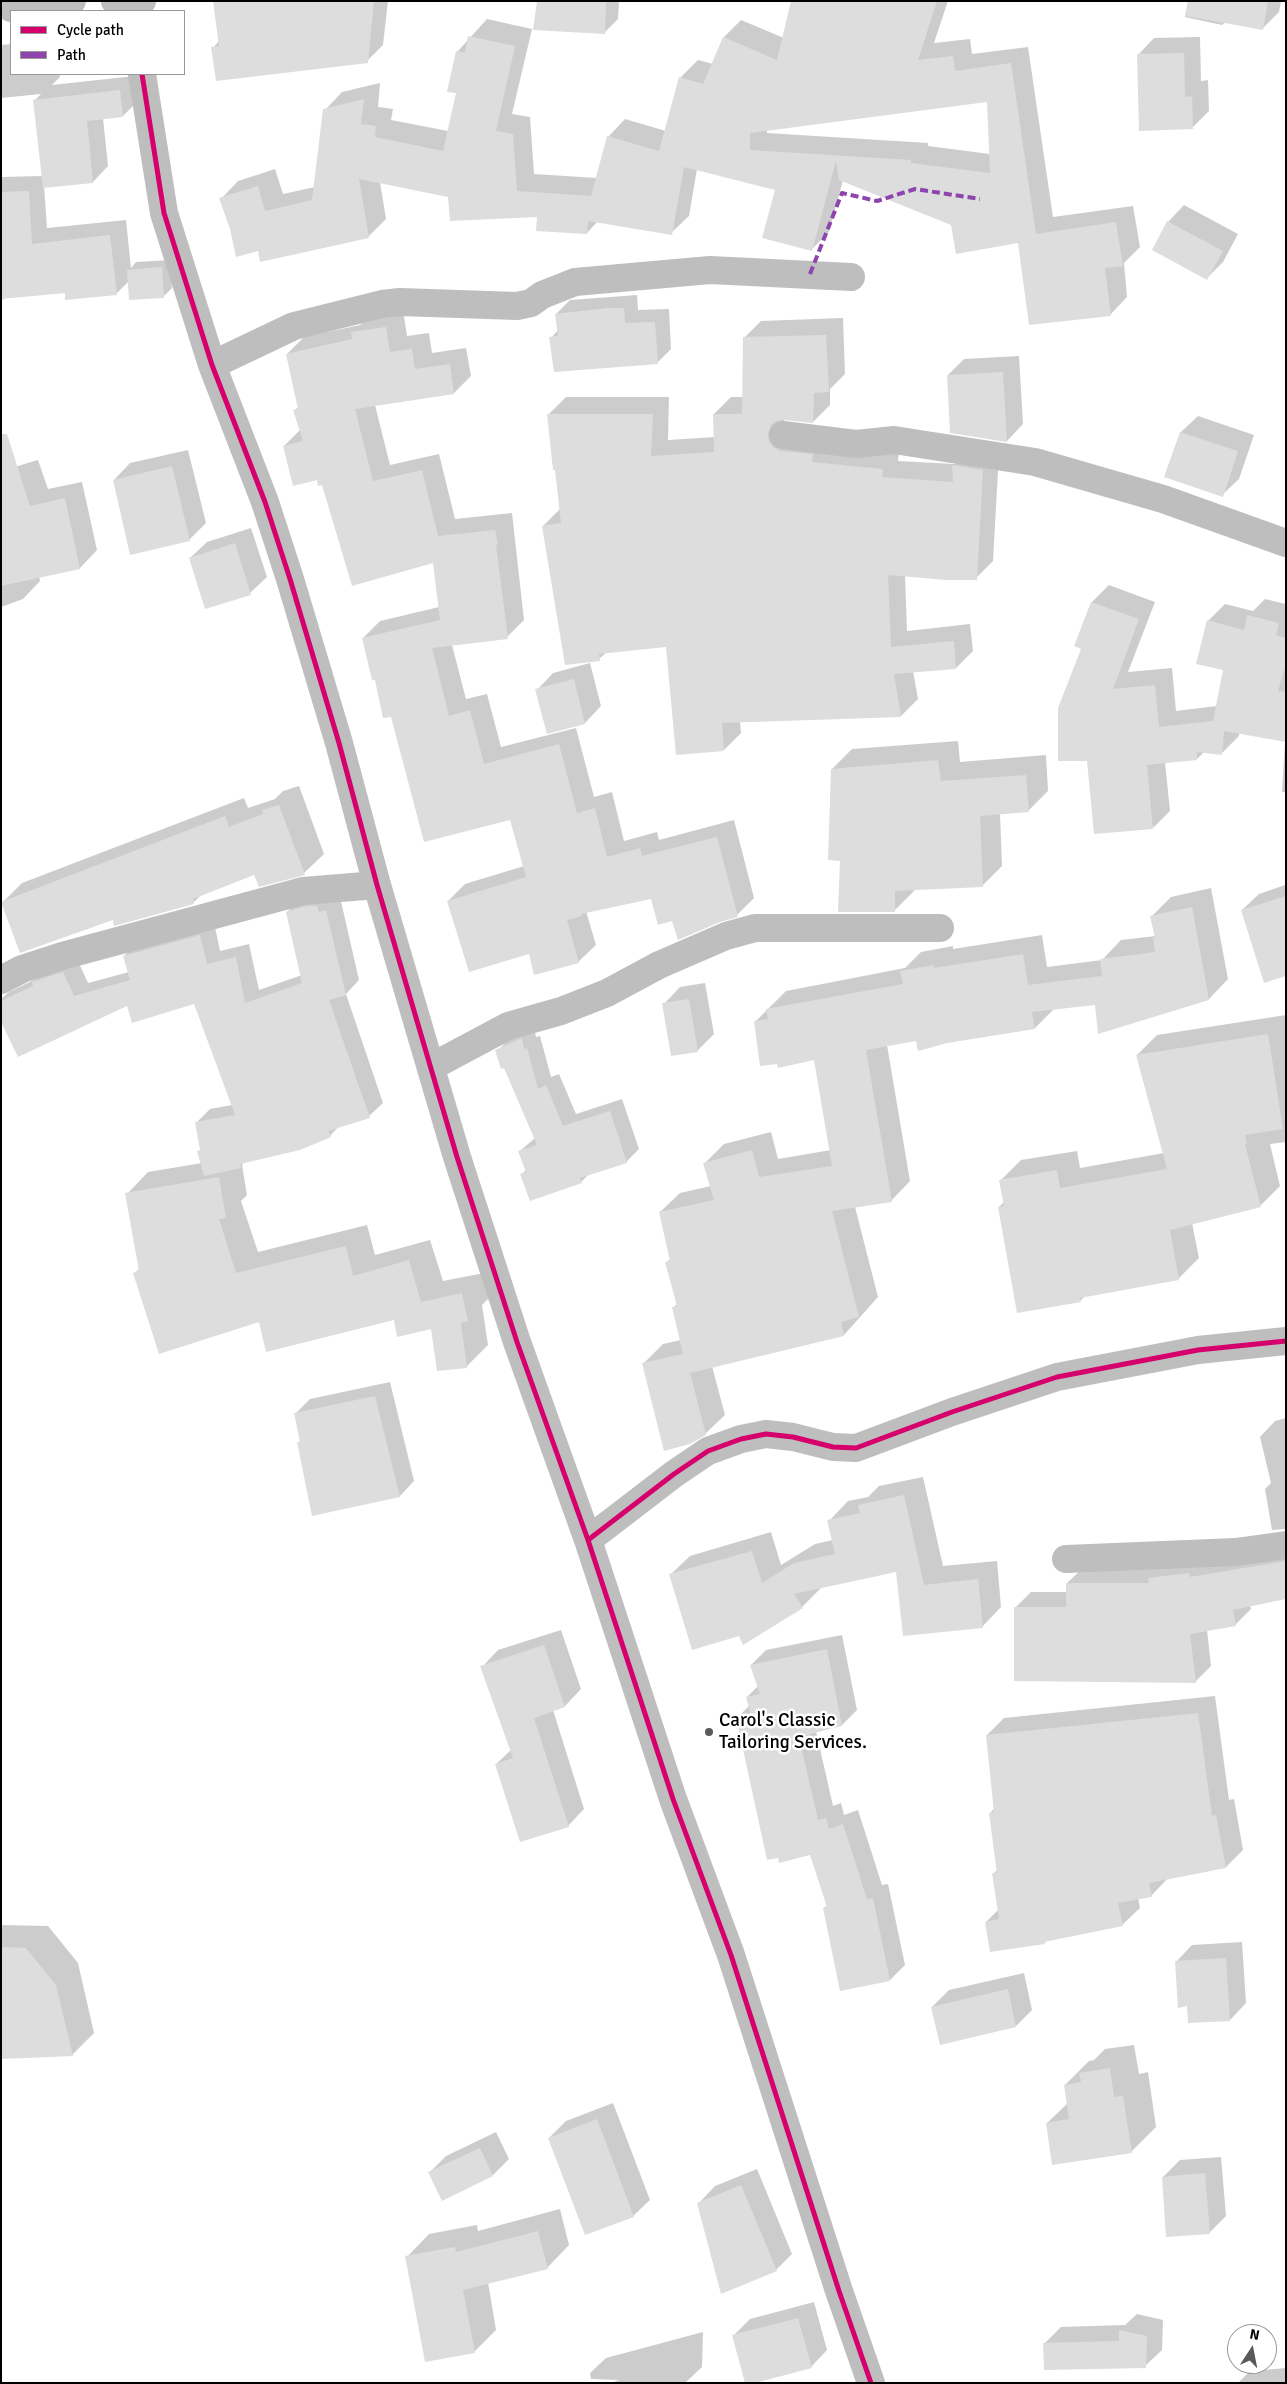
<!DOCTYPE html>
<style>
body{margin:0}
#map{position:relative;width:1287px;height:2384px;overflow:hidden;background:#fff;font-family:Signika,sans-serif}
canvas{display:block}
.frame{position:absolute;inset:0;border:2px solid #000;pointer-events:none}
.legend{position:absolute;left:10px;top:10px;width:175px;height:65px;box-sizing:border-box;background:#fff;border:1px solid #999;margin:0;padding:6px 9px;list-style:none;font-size:15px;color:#000}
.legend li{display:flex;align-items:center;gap:10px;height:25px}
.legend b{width:25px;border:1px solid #999}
.north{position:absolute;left:1227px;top:2324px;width:50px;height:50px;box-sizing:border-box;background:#fff;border:1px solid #999;border-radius:50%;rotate:11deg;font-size:14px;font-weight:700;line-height:20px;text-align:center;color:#000}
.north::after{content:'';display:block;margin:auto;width:18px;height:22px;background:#595959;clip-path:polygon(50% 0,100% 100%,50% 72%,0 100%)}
</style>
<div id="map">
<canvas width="1287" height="2384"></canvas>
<div class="frame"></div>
<ul class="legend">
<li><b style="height:6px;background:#d6006c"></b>Cycle path</li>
<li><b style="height:6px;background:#8e44ad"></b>Path</li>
</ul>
<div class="north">N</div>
</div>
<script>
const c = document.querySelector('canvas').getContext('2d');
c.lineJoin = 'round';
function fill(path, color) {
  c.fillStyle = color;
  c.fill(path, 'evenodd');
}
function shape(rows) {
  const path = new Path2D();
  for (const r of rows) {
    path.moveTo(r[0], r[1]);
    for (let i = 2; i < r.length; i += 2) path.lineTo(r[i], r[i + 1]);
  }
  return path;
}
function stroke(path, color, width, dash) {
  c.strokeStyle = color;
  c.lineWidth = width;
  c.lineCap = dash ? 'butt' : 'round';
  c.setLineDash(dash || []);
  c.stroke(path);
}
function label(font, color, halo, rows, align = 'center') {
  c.font = font + ' Signika,sans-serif';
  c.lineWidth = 5;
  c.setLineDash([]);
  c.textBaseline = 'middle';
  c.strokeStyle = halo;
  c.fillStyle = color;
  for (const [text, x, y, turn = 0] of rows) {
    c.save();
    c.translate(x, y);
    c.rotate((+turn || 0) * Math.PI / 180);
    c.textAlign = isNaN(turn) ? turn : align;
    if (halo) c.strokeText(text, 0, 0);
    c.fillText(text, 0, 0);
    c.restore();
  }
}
const shadow = shape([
 [214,1,388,1,383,45,367,61,213,48,219,41],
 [538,1,619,1,618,19,604,33],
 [793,1,948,1,934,43,970,39,972,54,1028,47,1053,217,1133,206,1140,247,1124,263,1127,297,1110,315,1019,242,952,224,843,180,829,232,811,250,776,189,697,169,689,216,671,233,598,221,587,233,539,216,380,182,386,219,369,236,259,250,231,228,221,199,238,181,275,169,283,194,315,187,325,110,342,92,380,83,378,107,393,109,391,120,448,131,457,92,457,52,487,19,532,29,512,114,530,117,534,174,597,178,608,137,625,119,666,131,680,78,698,60,713,64,724,37,741,20,784,38],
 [988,101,990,154,928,146,928,143,767,133,767,129],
 [1188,1,1281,1,1279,12,1263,28,1226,22,1222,25,1185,17],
 [1200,37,1201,81,1208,80,1209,111,1192,128,1138,55,1154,38],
 [11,44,11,74,59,74,60,77,52,85,135,76,138,101,123,116,103,118,108,166,93,182,44,186,47,228,126,220,131,268,136,262,170,260,172,288,164,296,130,299,129,281,116,294,66,292,5,298,1,301,1,177,43,176,35,100,41,94,1,98,1,45],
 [1184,205,1238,234,1223,262,1207,278,1168,222],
 [637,295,638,310,669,309,671,349,657,363,551,338,558,330,556,314,570,300],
 [403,310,407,336,429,333,432,353,466,348,471,376,454,393,375,405,390,465,439,454,455,519,512,513,524,620,507,637,452,645,466,699,487,694,501,747,576,728,594,797,612,792,624,841,657,832,659,840,734,820,754,898,737,915,673,920,652,897,586,911,596,945,578,962,529,953,448,901,465,884,524,866,511,818,392,715,376,678,363,638,380,621,439,607,434,561,318,478,284,446,301,429,295,410,299,407,287,354,304,337,360,325,370,315],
 [843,318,845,374,830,389,830,405,813,422,784,418,785,424,899,452,898,461,955,464,970,449,999,453,993,561,976,578,905,575,907,631,970,624,973,651,956,668,913,671,918,699,901,716,740,721,741,733,724,750,667,646,607,652,599,659,543,526,560,509,549,414,566,397,669,397,668,440,715,437,714,414,731,397,743,397,744,338,761,321],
 [1019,356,1023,424,1007,441,951,432,948,375,964,359],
 [1198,416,1254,435,1239,479,1222,495,1166,476,1181,432],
 [188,450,206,523,189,540,114,480,130,463],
 [38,460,48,489,82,482,97,550,80,568,39,576,40,581,23,599,1,607,1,471],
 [251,528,267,577,250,593,190,558,207,542],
 [1109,585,1155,602,1128,672,1172,668,1176,711,1217,706,1224,669,1208,621,1225,604,1253,611,1265,599,1286,604,1286,792,1282,792,1285,741,1239,733,1239,736,1222,753,1205,751,1197,759,1165,762,1170,811,1153,828,1082,648,1076,646,1092,602],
 [590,663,601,706,585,723,537,690,553,673],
 [958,741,960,762,1046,755,1048,791,1028,811,1000,813,1002,866,983,885,914,889,914,891,894,911,841,859,832,769,852,749],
 [299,786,324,854,304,873,260,885,255,873,203,893,193,903,2,903,22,883,244,798,248,808,275,799,283,791],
 [1286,798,1286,975,1242,910,1259,894,1285,885],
 [1211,888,1228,979,1209,999,1096,1004,1054,1009,1035,1028,917,1039,887,1045,910,1181,891,1201,855,1207,878,1297,844,1335,712,1366,725,1415,705,1434,644,1363,663,1344,681,1340,673,1308,678,1303,666,1263,671,1258,660,1212,680,1193,711,1186,705,1163,724,1144,771,1132,778,1159,831,1150,815,1059,755,1022,786,991,905,968,921,952,953,946,953,949,1042,935,1047,967,1102,960,1121,940,1156,936,1152,916,1171,897],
 [340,897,359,980,346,994,383,1103,369,1116,339,1126,330,1136,245,1161,242,1165,247,1195,241,1201,258,1252,367,1225,375,1255,430,1240,443,1281,484,1273,489,1298,482,1305,488,1345,466,1367,432,1328,395,1319,260,1320,134,1274,140,1268,127,1194,148,1172,202,1163,201,1149,196,1123,210,1109,232,1105,195,1003,127,1004,1,1019,1,999,9,992,77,959,88,983,129,972,124,956,138,942,214,922,220,951,249,944,259,990,302,975,287,912,301,898],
 [705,983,714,1034,697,1051,664,1004,680,987],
 [1286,1015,1286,1142,1270,1144,1280,1186,1260,1206,1192,1223,1199,1258,1179,1278,1085,1296,1080,1301,999,1207,1004,1202,1001,1180,1021,1160,1077,1151,1080,1168,1164,1153,1137,1055,1157,1035],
 [534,1027,536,1037,540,1036,551,1077,559,1074,576,1114,622,1099,639,1149,626,1162,590,1173,581,1182,522,1174,526,1170,520,1151,535,1138,497,1051,510,1038],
 [390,1382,414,1481,400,1496,298,1443,301,1440,296,1413,310,1399],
 [1286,1418,1286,1529,1272,1530,1265,1489,1271,1483,1260,1437,1275,1421],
 [923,1477,943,1566,997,1561,1001,1607,982,1627,897,1571,822,1587,802,1607,740,1634,670,1575,690,1556,771,1532,781,1565,815,1544,833,1540,829,1521,848,1501,868,1497,879,1486],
 [1286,1549,1286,1598,1250,1605,1251,1609,1235,1625,1207,1630,1211,1666,1195,1682,1015,1608,1031,1592,1067,1592,1067,1583,1083,1568],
 [561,1630,581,1689,565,1706,553,1710,584,1809,568,1826,496,1764,511,1750,482,1667,498,1650],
 [842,1635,857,1710,842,1725,816,1731,833,1806,841,1803,844,1815,858,1810,882,1885,888,1884,905,1965,890,1980,824,1908,828,1905,811,1853,737,1718,749,1706,747,1697,758,1686,751,1665,766,1650],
 [1215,1696,1229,1800,1234,1799,1243,1850,1226,1867,1168,1878,1151,1896,1138,1898,1140,1908,1122,1925,1047,1940,1044,1943,986,1922,999,1909,993,1874,998,1869,990,1813,994,1809,987,1735,1004,1718],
 [1,1925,48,1926,78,1963,94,2033,72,2055,1,2058],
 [1242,1942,1246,2003,1230,2020,1188,2005,1176,1962,1192,1945],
 [1024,1973,1032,2010,1016,2026,932,2007,949,1990],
 [1134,2045,1139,2074,1148,2072,1156,2127,1131,2152,1047,2123,1068,2103,1065,2085,1089,2061,1094,2060,1105,2049],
 [613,2103,650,2200,633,2216,549,2138,566,2121],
 [496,2132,509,2159,493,2175,443,2199,430,2172,446,2156],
 [1221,2157,1226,2216,1210,2232,1163,2177,1180,2160],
 [757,2169,792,2254,776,2270,699,2203,715,2186],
 [560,2209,569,2245,547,2268,488,2282,496,2330,474,2352,407,2257,429,2234,477,2225,478,2231],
 [814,2302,827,2350,811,2367,734,2335,750,2319],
 [1137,2314,1163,2320,1162,2350,1145,2366,1044,2344,1061,2327,1125,2325],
 [703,2332,702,2367,686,2382,611,2383,619,2380,591,2379,590,2373,606,2358],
 [1286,2368,1286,2383,1238,2383,1250,2371]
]);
const building = shape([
 [213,1,374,1,368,63,216,81,211,47,219,46],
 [537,1,606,1,605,34,533,30],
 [791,1,937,1,918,60,953,56,955,71,1011,63,1036,234,1116,222,1123,266,1105,268,1111,316,1029,325,1018,243,956,254,951,225,839,180,836,161,812,251,762,238,775,190,684,167,672,235,588,221,587,234,536,231,537,217,450,221,448,197,359,179,369,238,260,262,258,251,236,257,230,229,219,198,258,186,265,211,312,200,323,109,364,99,361,124,376,126,375,137,443,151,456,93,447,92,456,51,465,53,468,36,515,46,496,131,513,134,517,191,591,196,607,136,659,151,679,77,703,84,723,37,777,60],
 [987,102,990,173,911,163,911,160,750,150,750,133],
 [1188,1,1268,1,1263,30,1186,16],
 [1184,53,1185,97,1192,96,1193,129,1139,131,1137,54],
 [120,90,123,117,87,121,93,183,43,188,33,100],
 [29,191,32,244,110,235,117,295,65,300,65,293,1,299,1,192],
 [1167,221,1223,251,1207,280,1152,250],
 [162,267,164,298,129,300,127,270],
 [608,308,624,308,625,323,655,322,658,364,554,372,549,337,558,336,555,314],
 [386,327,390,352,412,349,415,369,450,364,454,394,355,409,373,481,422,470,438,536,495,530,498,544,496,545,508,639,432,648,449,716,470,710,484,764,559,744,577,813,595,808,607,857,640,848,642,856,717,837,738,917,720,922,678,940,672,921,658,925,651,899,581,914,582,916,567,920,579,963,534,975,529,954,469,972,447,901,526,877,510,820,424,842,391,717,383,718,375,680,372,680,362,638,440,620,433,563,352,586,322,485,318,486,317,480,293,486,283,446,303,441,293,410,298,409,286,354,352,339,351,332],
 [826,335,829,392,814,393,813,423,784,420,776,421,771,425,768,434,769,442,773,447,781,451,813,454,812,462,883,469,882,477,953,482,952,465,983,470,977,580,946,580,888,575,891,647,954,641,956,669,894,674,901,717,722,723,724,751,676,755,666,647,599,654,600,661,565,665,542,526,561,523,555,470,553,470,547,414,653,414,651,456,714,452,713,414,742,414,743,337],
 [1003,372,1007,442,950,433,947,375],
 [1180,432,1238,451,1223,497,1164,477],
 [1,434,7,434,30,506,65,498,80,569,1,586],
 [172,466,190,541,130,555,113,480],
 [235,543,251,595,205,609,189,558],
 [1091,602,1139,619,1113,689,1155,685,1159,727,1213,721,1223,670,1196,664,1207,620,1244,630,1247,615,1279,623,1276,635,1286,638,1286,663,1278,691,1286,692,1286,742,1224,731,1222,755,1197,752,1197,760,1147,765,1153,829,1094,834,1087,761,1058,761,1058,708,1081,649,1074,646],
 [574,679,585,724,547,734,535,689],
 [938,760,941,781,1026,775,1029,812,980,816,983,887,895,891,895,912,838,912,840,861,828,860,831,769],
 [279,805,305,875,259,887,254,875,193,899,194,904,114,926,113,920,20,953,1,902,225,816,229,827,263,814,262,810],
 [1286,896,1286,976,1264,983,1241,910],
 [306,906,317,906,319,912,326,910,346,995,329,1000,370,1118,328,1131,331,1137,300,1150,240,1164,241,1168,204,1176,197,1151,200,1150,195,1122,235,1115,194,1004,132,1023,127,1006,18,1057,1,1022,1,1001,33,986,32,982,63,972,74,996,130,980,123,956,200,935,207,964,236,957,245,1003,302,983,286,912],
 [1192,907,1209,1000,1098,1034,1095,1005,1032,1012,1035,1029,947,1043,918,1051,916,1041,866,1050,892,1202,832,1211,859,1317,841,1322,844,1336,690,1373,706,1435,690,1444,664,1451,642,1363,683,1354,672,1307,677,1306,665,1262,670,1261,659,1212,714,1200,703,1163,752,1150,759,1177,832,1166,814,1060,778,1068,777,1064,760,1066,754,1021,768,1019,766,1009,903,984,900,971,934,965,934,968,1023,954,1028,985,1102,976,1100,959,1155,952,1153,938,1155,938,1150,916],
 [689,999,698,1052,671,1056,662,1003],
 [1268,1034,1283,1129,1245,1135,1247,1143,1245,1144,1261,1207,1170,1230,1179,1280,1080,1298,1081,1302,1017,1313,998,1207,1004,1206,999,1180,1057,1170,1060,1188,1167,1169,1136,1055],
 [522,1038,524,1049,527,1048,538,1089,546,1085,563,1126,610,1111,627,1163,580,1178,582,1183,530,1201,520,1174,526,1172,518,1151,537,1145,504,1068,501,1069,495,1050],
 [219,1177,226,1218,219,1219,236,1273,346,1246,353,1276,409,1260,421,1302,462,1293,468,1321,461,1323,467,1368,437,1371,431,1329,397,1337,394,1320,266,1352,259,1322,159,1354,133,1273,139,1271,125,1193],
 [375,1396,400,1497,312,1516,297,1442,300,1442,294,1413],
 [904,1495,924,1585,978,1579,983,1628,903,1636,896,1572,794,1594,803,1608,743,1645,739,1636,692,1650,669,1574,752,1551,762,1583,794,1563,835,1554,827,1520,860,1513,858,1505],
 [1286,1561,1286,1599,1233,1610,1236,1626,1190,1634,1196,1683,1014,1681,1014,1607,1066,1607,1066,1583,1149,1583,1148,1578,1190,1573,1190,1577],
 [544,1645,565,1707,534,1718,569,1827,520,1842,495,1764,513,1758,480,1666],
 [827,1649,842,1726,799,1737,818,1820,826,1818,829,1829,843,1824,867,1899,873,1898,890,1981,840,1991,823,1908,827,1907,810,1855,779,1863,778,1858,767,1860,736,1717,750,1713,746,1697,760,1694,750,1665],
 [1198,1713,1212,1816,1216,1815,1226,1868,1149,1883,1152,1897,1118,1903,1123,1926,1044,1942,1045,1944,990,1952,985,1922,999,1919,992,1873,997,1873,989,1813,994,1812,986,1735],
 [1,1947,26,1948,56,1985,73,2056,1,2059],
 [1226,1958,1230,2021,1188,2023,1187,2006,1178,2008,1175,1961],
 [1008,1989,1016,2027,940,2045,931,2007],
 [1110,2068,1114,2097,1123,2096,1132,2153,1052,2165,1046,2123,1069,2119,1064,2085,1081,2082,1079,2073],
 [597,2119,634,2217,585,2235,548,2138],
 [480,2148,493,2176,442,2201,428,2172],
 [1205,2173,1210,2234,1166,2237,1162,2177],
 [741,2185,777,2271,721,2294,697,2203],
 [538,2231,548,2269,463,2290,475,2353,425,2362,405,2256,455,2247,456,2252],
 [798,2318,812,2368,755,2383,745,2383,732,2335],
 [1119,2330,1147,2336,1146,2368,1044,2370,1043,2343,1119,2341]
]);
const minor = shape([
 [115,1,138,3,142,1],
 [1,2,11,8,47,8,72,1],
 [142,74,164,213,212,365,265,502,290,579,339,743,377,885,457,1157,517,1342,588,1540,673,1799,731,1955,839,2291,871,2383],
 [212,365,294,326,382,304,400,302,517,306,531,303,542,295,575,282,710,270,851,277],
 [783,435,856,444,894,440,1035,462,1163,499,1286,543],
 [1,980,22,969,62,956,303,891,377,885],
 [431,1067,508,1026,561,1011,607,993,659,965,726,936,755,928,940,928],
 [588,1540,674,1474,708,1451,741,1439,766,1434,793,1437,833,1447,856,1448,952,1412,1057,1377,1198,1350,1286,1341],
 [1066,1559,1236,1552,1286,1545]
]);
const quiet = shape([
 [810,274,842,193,877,201,915,189,980,199]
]);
const cycleway = shape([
 [142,74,164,213,212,365,265,502,290,579,339,743,377,885,457,1157,517,1342,588,1540,673,1799,731,1955,839,2291,871,2383],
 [588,1540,674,1474,708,1451,741,1439,766,1434,793,1437,833,1447,856,1448,952,1412,1057,1377,1198,1350,1286,1341]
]);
const markers = [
 [709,1732,5,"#595959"]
];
const poiNames = [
 ["Carol's Classic",719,1721],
 ["Tailoring Services.",719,1743]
];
fill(shadow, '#0003');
fill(building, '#ddd');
stroke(minor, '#bebebe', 28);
stroke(quiet, '#8e44ad', 4, [8, 4]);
stroke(cycleway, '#d6006c', 5);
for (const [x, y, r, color] of markers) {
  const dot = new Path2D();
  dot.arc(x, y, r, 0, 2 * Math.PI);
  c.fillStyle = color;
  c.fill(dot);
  stroke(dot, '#fff', 2);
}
label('19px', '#000', '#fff', poiNames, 'left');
</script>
